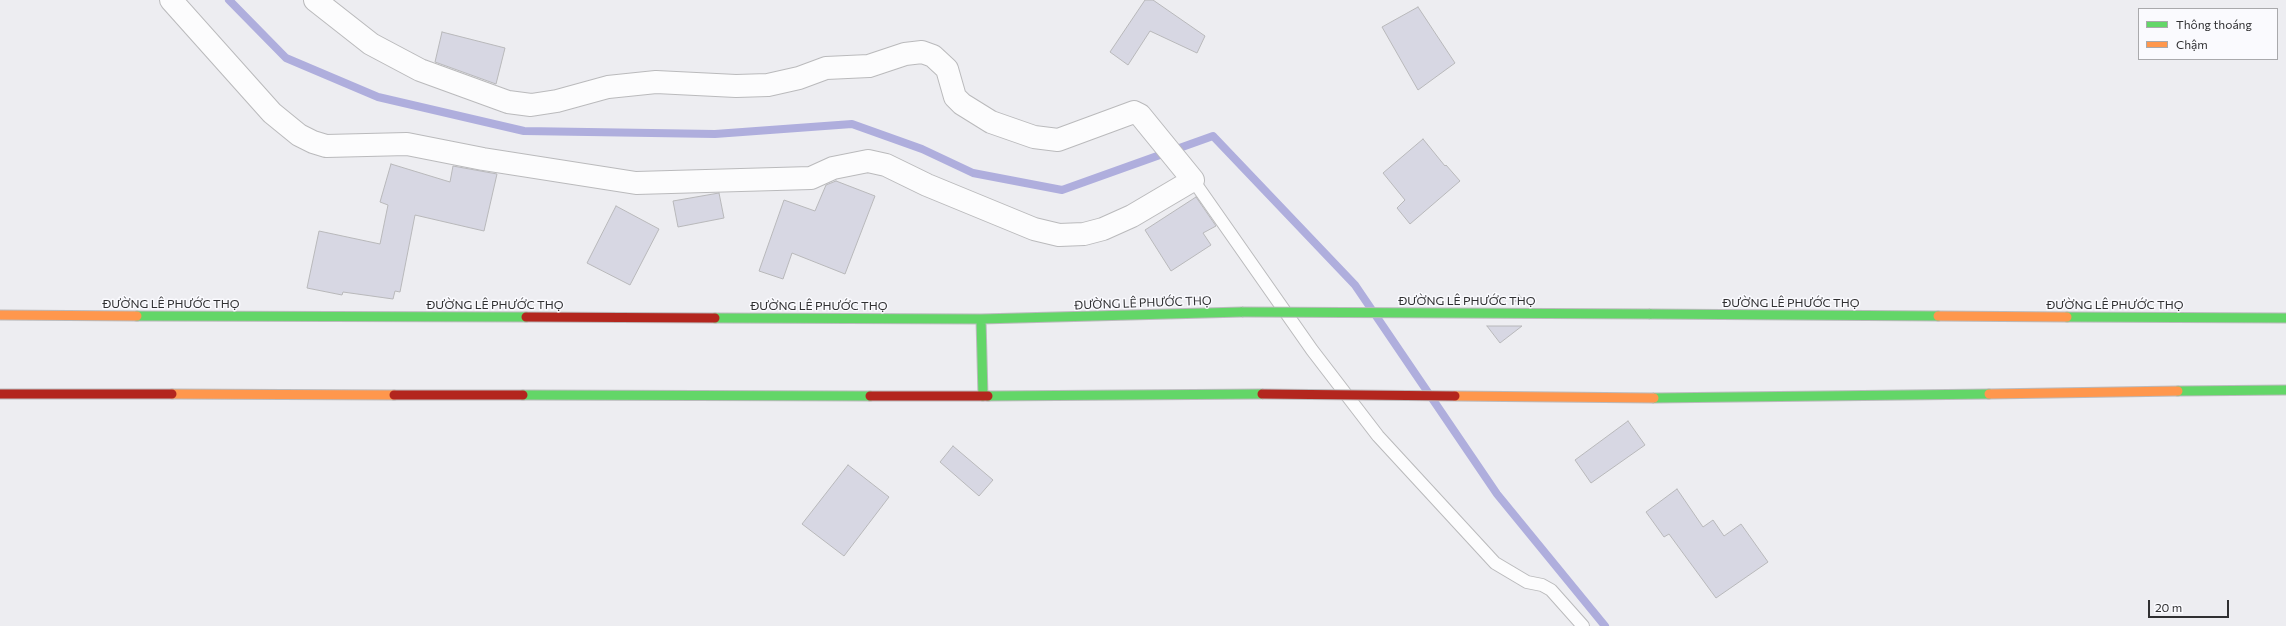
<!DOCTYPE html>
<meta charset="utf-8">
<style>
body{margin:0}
#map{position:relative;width:2286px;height:626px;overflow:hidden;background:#ededf1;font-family:Commissioner,sans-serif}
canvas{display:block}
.legend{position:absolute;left:2138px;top:8px;width:140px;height:52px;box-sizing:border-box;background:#fafafe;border:1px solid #a9a9ac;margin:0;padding:5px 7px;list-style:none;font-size:12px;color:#303032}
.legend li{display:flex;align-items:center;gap:8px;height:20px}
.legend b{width:20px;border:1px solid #a9a9ac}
.scale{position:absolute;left:2148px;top:600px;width:81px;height:18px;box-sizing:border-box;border:2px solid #303032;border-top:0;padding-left:5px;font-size:12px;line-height:14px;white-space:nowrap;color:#303032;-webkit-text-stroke:3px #fafafe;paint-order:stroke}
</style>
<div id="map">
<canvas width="2286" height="626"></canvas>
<ul class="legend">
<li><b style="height:5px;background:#63d668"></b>Thông thoáng</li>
<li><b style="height:5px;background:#ff974d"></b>Chậm</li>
</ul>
<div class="scale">20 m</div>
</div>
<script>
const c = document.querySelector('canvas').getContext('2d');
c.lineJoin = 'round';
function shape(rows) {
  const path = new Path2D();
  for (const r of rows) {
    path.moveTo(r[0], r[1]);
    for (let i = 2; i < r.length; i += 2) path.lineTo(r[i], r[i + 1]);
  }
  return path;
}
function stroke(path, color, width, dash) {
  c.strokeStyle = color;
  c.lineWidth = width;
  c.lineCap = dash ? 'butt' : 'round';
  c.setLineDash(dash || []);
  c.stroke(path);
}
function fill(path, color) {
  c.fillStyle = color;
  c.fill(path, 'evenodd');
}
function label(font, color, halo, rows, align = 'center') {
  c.font = font + ' Commissioner,sans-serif';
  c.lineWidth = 3;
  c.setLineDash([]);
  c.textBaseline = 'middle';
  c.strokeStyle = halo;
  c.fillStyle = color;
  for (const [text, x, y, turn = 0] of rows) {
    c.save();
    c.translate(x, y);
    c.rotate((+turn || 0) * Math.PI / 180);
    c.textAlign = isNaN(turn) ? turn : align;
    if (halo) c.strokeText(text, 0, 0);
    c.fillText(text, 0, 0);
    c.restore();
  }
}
const stream = shape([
 [229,0,286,58,378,97,524,131,715,134,852,124,922,149,973,173,1062,190,1213,136,1355,285,1497,494,1605,626]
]);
const building = shape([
 [1145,0,1153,0,1205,36,1197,53,1150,31,1128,65,1110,52,1145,0],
 [1418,7,1455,63,1418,90,1382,27,1418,7],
 [442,32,505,48,496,84,435,62,442,32],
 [1423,139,1445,166,1446,165,1460,181,1410,224,1397,208,1405,200,1383,173,1423,139],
 [391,164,450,182,453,166,497,174,484,231,415,215,400,292,395,291,393,299,343,292,342,295,307,288,319,231,380,244,388,205,380,202,391,164],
 [836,181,875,196,845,274,792,253,783,279,759,271,784,200,815,211,826,185,836,181],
 [719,193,724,218,678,227,673,201,719,193],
 [1196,197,1216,226,1203,233,1211,245,1171,271,1145,230,1196,197],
 [616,206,659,229,630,285,587,263,616,206],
 [1519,295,1524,301,1511,301,1519,295],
 [1487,326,1522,326,1500,343,1487,326],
 [1628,421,1645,445,1591,483,1575,460,1628,421],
 [953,446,993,480,979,496,940,462,953,446],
 [848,465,889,497,844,556,802,524,848,465],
 [1677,489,1703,527,1713,520,1724,536,1741,524,1768,562,1716,598,1669,534,1664,537,1646,512,1677,489]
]);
const lane = shape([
 [1193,180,1312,350,1378,436,1495,563,1527,582,1542,585,1551,590,1583,626]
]);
const street = shape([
 [171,0,272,113,299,135,313,142,326,146,407,144,483,159,636,183,811,178,833,168,868,161,886,165,927,185,1034,229,1059,235,1084,234,1103,229,1132,216,1193,180,1140,115,1134,112,1058,140,1034,137,991,122,962,104,955,97,947,69,933,56,922,52,905,54,869,66,826,68,799,78,768,85,736,86,656,82,608,87,557,101,531,105,508,102,420,70,371,44,315,0]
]);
const fast = shape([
 [1650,314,1938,316],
 [137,316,526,317],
 [2067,317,2286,318],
 [715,318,981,319,1242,312],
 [981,319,983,396],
 [2178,391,2286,390],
 [523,395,870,396],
 [988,396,1262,394],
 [1654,398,1989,394]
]);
const slow = shape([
 [0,315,137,316],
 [1938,316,2067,317],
 [172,394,394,395],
 [1989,394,2178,391]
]);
const jam = shape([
 [526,317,715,318],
 [0,394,172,394],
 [394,395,523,395],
 [870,396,988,396]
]);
const fastBridge = shape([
 [1242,312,1650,314]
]);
const slowBridge = shape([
 [1455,396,1654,398]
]);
const jamBridge = shape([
 [1262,394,1455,396]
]);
const streetNames = [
 ["ĐƯỜNG LÊ PHƯỚC THỌ",1467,301],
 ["ĐƯỜNG LÊ PHƯỚC THỌ",1143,303,-2],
 ["ĐƯỜNG LÊ PHƯỚC THỌ",1791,303],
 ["ĐƯỜNG LÊ PHƯỚC THỌ",171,304],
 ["ĐƯỜNG LÊ PHƯỚC THỌ",495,305],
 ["ĐƯỜNG LÊ PHƯỚC THỌ",2115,305],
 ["ĐƯỜNG LÊ PHƯỚC THỌ",819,306]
];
stroke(stream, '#afaedd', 8);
fill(building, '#d7d7e3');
stroke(building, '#b8b8ba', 1);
stroke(lane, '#bababc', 14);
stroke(street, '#bababc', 24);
stroke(fast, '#bababc', 11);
stroke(slow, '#bababc', 11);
stroke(jam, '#bababc', 11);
stroke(lane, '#fcfcfd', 12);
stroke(street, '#fcfcfd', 22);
stroke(fast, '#63d668', 9);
stroke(slow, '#ff974d', 9);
stroke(jam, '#b3261e', 9);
stroke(fastBridge, '#bababc', 11, []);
stroke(slowBridge, '#bababc', 11, []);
stroke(jamBridge, '#bababc', 11, []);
stroke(fastBridge, '#63d668', 9);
stroke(slowBridge, '#ff974d', 9);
stroke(jamBridge, '#b3261e', 9);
label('12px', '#303032', '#fafafe', streetNames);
</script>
